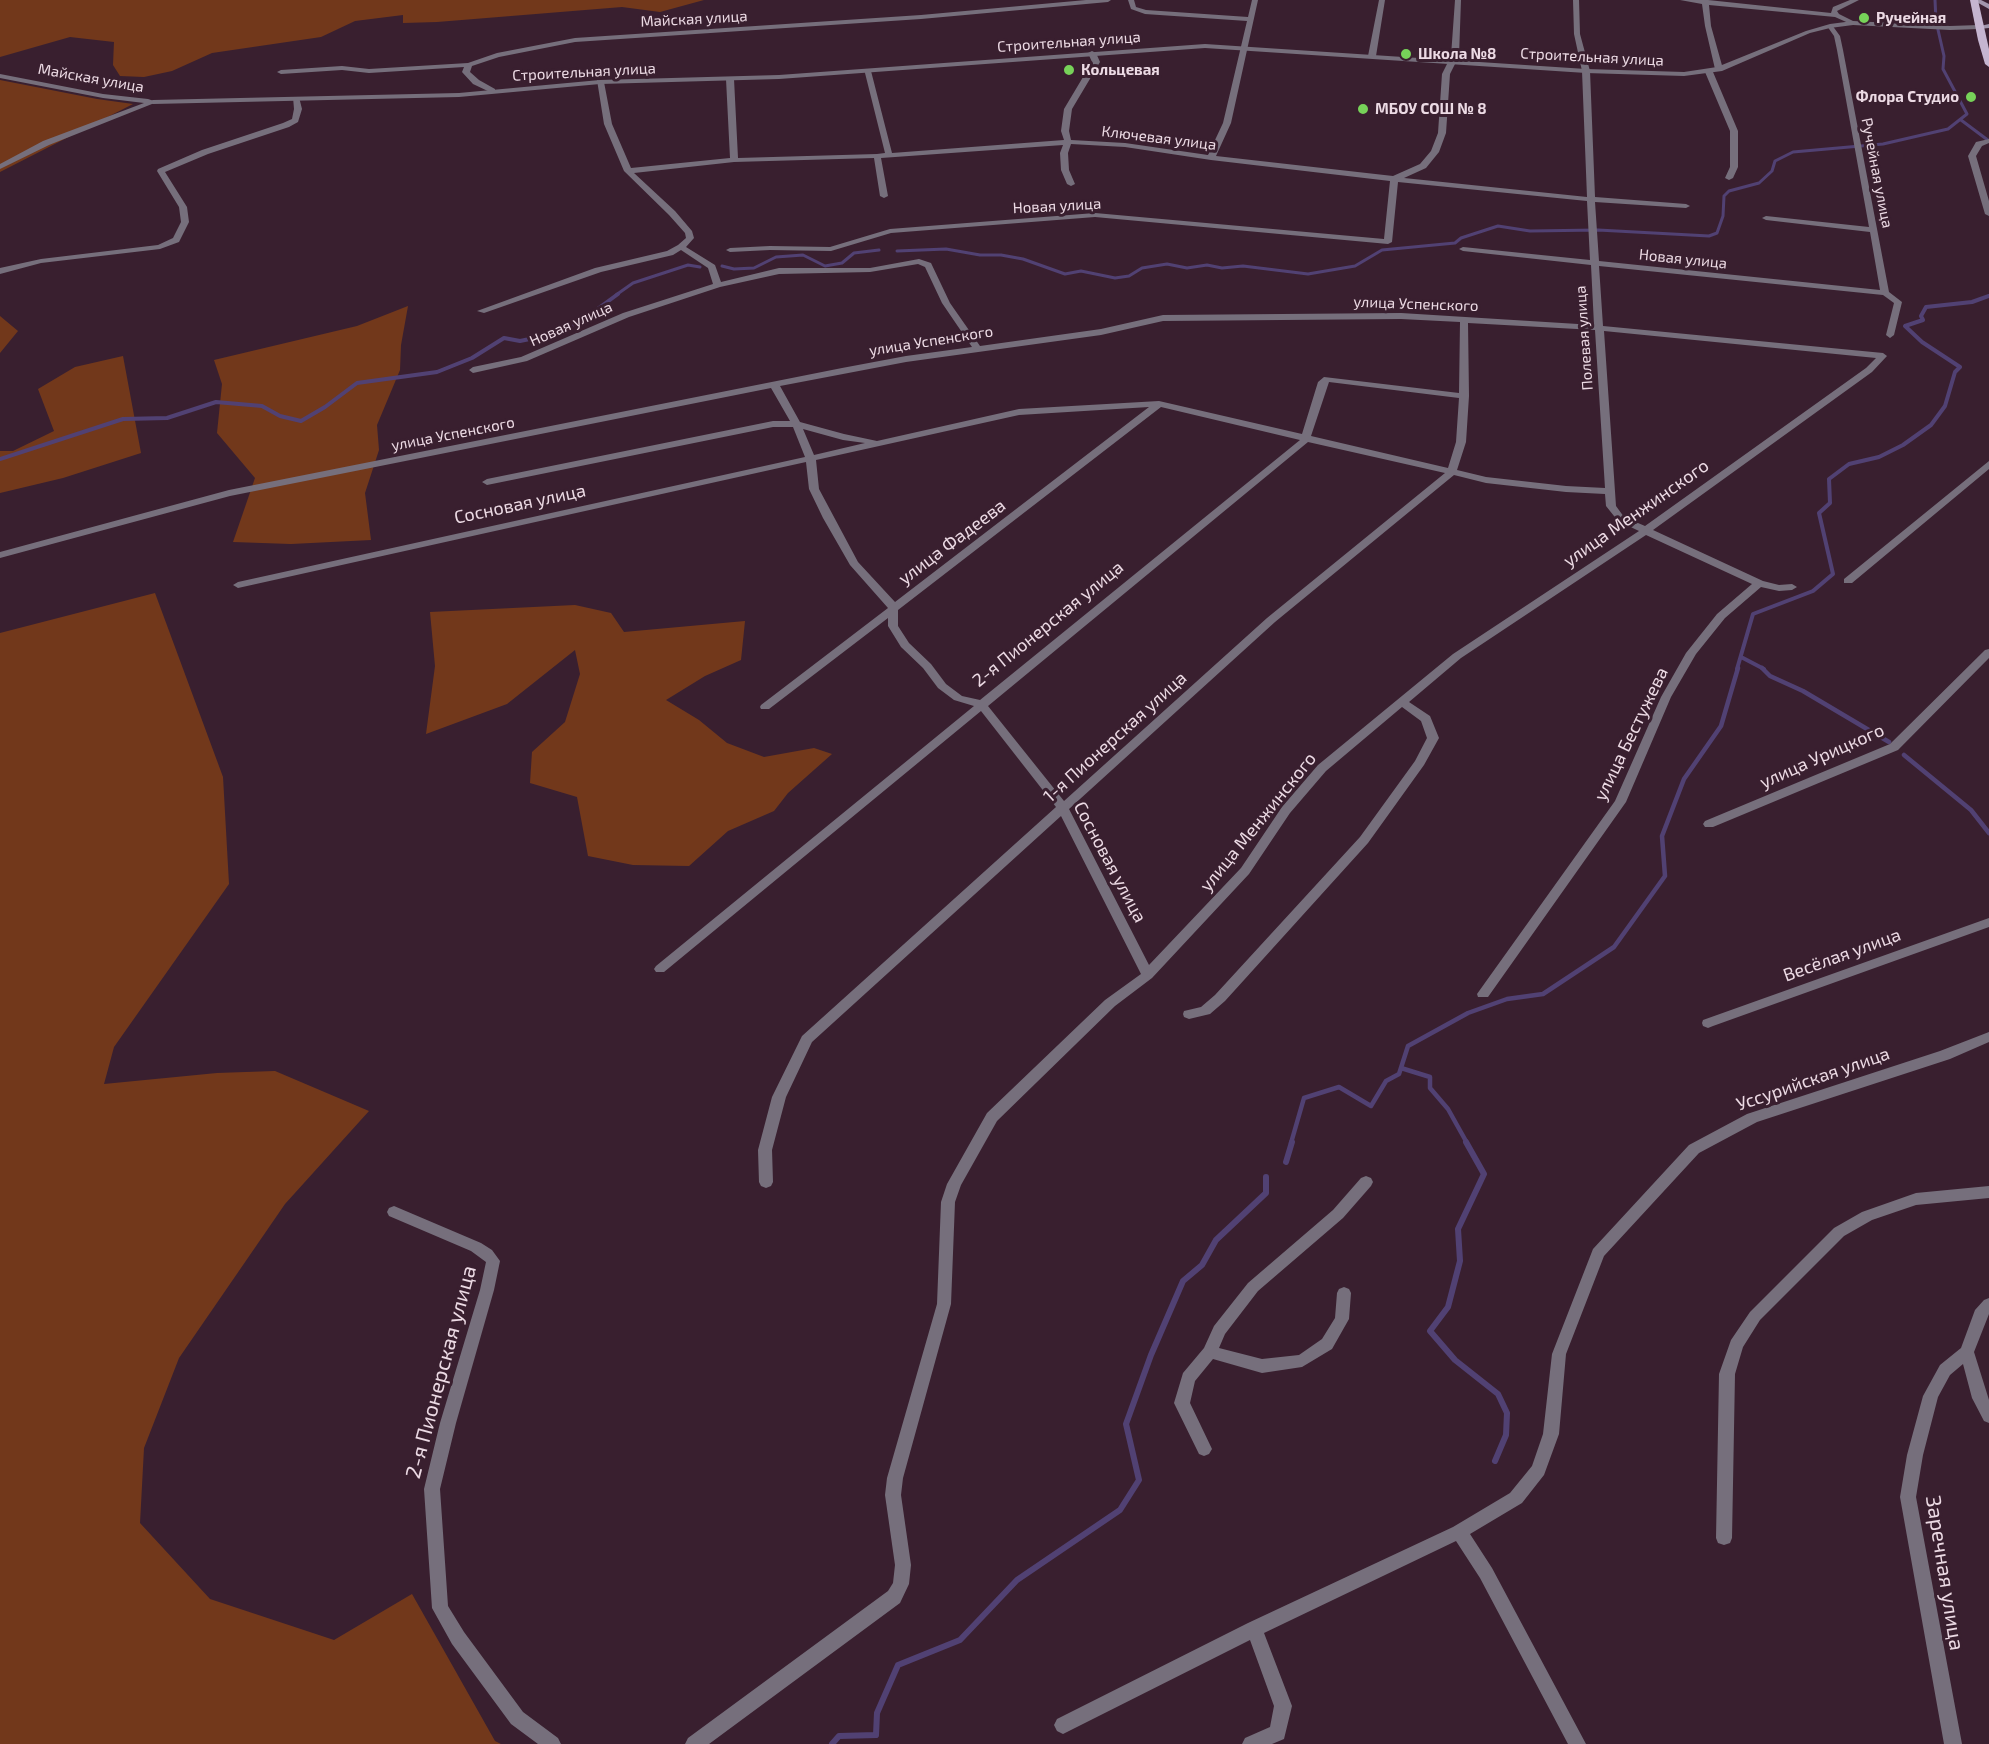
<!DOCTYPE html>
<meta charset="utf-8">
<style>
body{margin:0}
canvas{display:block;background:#391f2f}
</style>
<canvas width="1989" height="1744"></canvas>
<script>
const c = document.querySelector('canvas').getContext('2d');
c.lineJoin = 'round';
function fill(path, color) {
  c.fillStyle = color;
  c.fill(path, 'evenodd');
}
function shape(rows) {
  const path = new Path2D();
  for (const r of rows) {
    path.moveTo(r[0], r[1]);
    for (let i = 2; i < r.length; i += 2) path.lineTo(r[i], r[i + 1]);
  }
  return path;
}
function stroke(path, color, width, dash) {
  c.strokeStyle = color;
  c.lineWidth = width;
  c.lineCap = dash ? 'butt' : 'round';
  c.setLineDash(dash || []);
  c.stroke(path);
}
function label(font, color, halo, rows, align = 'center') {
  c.font = font + ' "Exo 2",sans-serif';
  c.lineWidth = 6;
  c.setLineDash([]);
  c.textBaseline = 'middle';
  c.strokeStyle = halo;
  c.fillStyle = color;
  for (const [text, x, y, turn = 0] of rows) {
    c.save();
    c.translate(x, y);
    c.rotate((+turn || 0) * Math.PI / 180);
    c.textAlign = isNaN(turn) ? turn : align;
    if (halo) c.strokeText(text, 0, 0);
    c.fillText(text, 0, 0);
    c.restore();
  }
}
const green = shape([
 [0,0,704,0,660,12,622,7,437,22,403,23,403,15,355,21,321,37,212,53,172,71,144,77,120,76,113,65,114,42,70,37,0,57],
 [0,80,97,99,133,104,0,172],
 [408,306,401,345,400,370,377,425,379,450,365,493,371,540,291,544,233,542,255,478,217,433,222,384,214,360,357,326],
 [0,316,18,331,0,353],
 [123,356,141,453,63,478,0,493,0,451,13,451,54,431,38,389,75,367],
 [155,593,223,777,229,884,114,1047,104,1084,217,1073,275,1071,369,1111,285,1204,179,1358,144,1448,140,1523,210,1599,334,1640,412,1594,495,1741,501,1744,0,1744,0,633],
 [575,605,611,613,624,632,745,621,741,660,705,676,666,700,699,720,727,743,764,757,814,748,832,754,788,793,774,811,728,831,689,866,633,865,588,856,577,797,530,783,532,752,565,722,580,674,575,650,507,704,426,734,435,666,430,612]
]);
const streamFar3 = shape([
 [1961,120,1989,141],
 [897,251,946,249,980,255,1001,255,1023,259,1065,274,1081,271,1115,278,1129,276,1142,268,1167,264,1187,268,1207,265,1222,268,1243,266,1308,274,1355,266,1382,250,1455,243,1461,238,1498,226,1530,231,1598,230,1709,236,1717,233,1723,216,1724,196,1729,191,1759,183,1772,171,1775,161,1793,152,1883,144,1948,129,1967,114,1943,69,1944,56,1936,21,1935,0],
 [722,266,734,269,754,268,776,257,803,255,825,266,842,263,854,253,879,250],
 [616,295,633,283,688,265,700,267]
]);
const streamFar2 = shape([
 [0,459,123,419,167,418,216,402,262,406,280,416,301,421,325,407,357,383,437,372,472,358,504,338,520,341,549,335,581,321,618,294],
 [1741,657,1764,669],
 [1737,669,1753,614,1813,591,1833,574,1819,513,1830,503,1829,479,1849,464,1879,457,1903,445,1931,425,1945,406,1955,372,1960,367,1922,342,1905,326,1923,320,1921,316,1926,307,1972,302,1989,296]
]);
const streamFar1 = shape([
 [1762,668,1770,676,1803,691,1889,742],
 [1904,755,1971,810,1989,833],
 [1401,1068,1430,1077,1430,1088,1448,1109,1467,1143],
 [1291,1143,1304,1098,1339,1087,1371,1106,1386,1081,1399,1074,1408,1046,1468,1013,1507,999,1543,994,1614,947,1665,876,1662,836,1684,779,1721,726,1738,668]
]);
const stream = shape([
 [1466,1142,1484,1174,1458,1229,1460,1261,1448,1307,1430,1331,1455,1360,1498,1394,1507,1413,1506,1435,1495,1461],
 [1286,1162,1292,1142],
 [832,1744,839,1736,876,1735,877,1713,898,1665,960,1640,1017,1580,1120,1510,1139,1480,1126,1424,1151,1355,1183,1281,1202,1265,1216,1240,1266,1193,1266,1177]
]);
const minor = shape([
 [1086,0,1111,0,1108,2,921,19,575,42,499,57,472,66,470,72,479,80,495,89,495,93,492,93,473,84,462,72,464,67,369,73,342,70,281,74,277,72,281,70,342,66,369,69,468,63,497,53,575,38,921,15,1086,0],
 [1128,0,1134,0,1136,7,1146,10,1248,17,1252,0,1258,0,1231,123,1216,156,1393,176,1420,164,1431,151,1438,133,1442,74,1451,56,1455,0,1461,0,1459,56,1450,74,1446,133,1439,152,1426,168,1404,178,1587,197,1582,71,1574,34,1573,0,1579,0,1580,34,1590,71,1595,197,1686,204,1690,206,1686,208,1595,202,1599,261,1880,290,1870,232,1766,220,1762,218,1766,216,1869,227,1837,50,1834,36,1827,26,1832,25,1840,36,1843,50,1889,292,1902,302,1894,335,1890,338,1886,335,1894,303,1883,295,1599,266,1603,326,1883,353,1887,356,1872,372,1653,530,1763,581,1779,585,1792,584,1797,587,1792,590,1779,591,1761,587,1725,618,1696,654,1671,697,1626,802,1488,997,1478,997,1477,994,1615,801,1661,697,1686,653,1717,614,1752,584,1646,535,1461,658,1409,702,1430,716,1439,738,1424,765,1368,843,1225,1001,1210,1014,1189,1019,1184,1017,1183,1014,1184,1011,1201,1007,1215,995,1360,837,1415,761,1427,738,1421,721,1402,707,1326,771,1290,813,1249,874,1152,978,1115,1006,997,1121,961,1185,955,1202,951,1304,903,1478,901,1495,911,1565,909,1584,900,1603,709,1744,685,1744,688,1738,888,1591,893,1583,895,1565,885,1495,887,1478,937,1304,941,1202,947,1184,987,1113,1105,1000,1141,974,1061,816,812,1042,786,1097,772,1150,773,1182,771,1186,766,1188,761,1186,759,1182,758,1150,772,1097,802,1036,1056,807,981,711,664,972,656,972,654,969,656,966,974,706,954,700,938,688,923,668,901,647,888,626,888,618,769,709,761,709,760,707,761,705,888,608,850,565,823,518,809,489,806,462,238,588,233,585,238,582,805,457,793,427,773,427,487,485,482,482,487,479,773,421,790,421,771,388,230,496,0,558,0,552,229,490,842,368,906,356,972,347,942,303,925,267,918,264,870,272,779,274,720,287,629,317,527,361,473,373,469,370,473,367,521,357,623,313,713,284,708,268,681,250,673,255,601,272,484,313,477,311,595,268,667,251,678,245,686,238,685,233,669,215,624,171,604,124,597,80,604,82,612,124,631,168,730,158,726,79,730,77,734,79,738,158,877,154,885,153,864,69,871,71,892,153,1064,140,1061,131,1064,109,1092,62,1088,53,1092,51,1096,53,1100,62,1072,109,1069,131,1071,140,1125,143,1208,155,1223,123,1247,21,1145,14,1131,9,1128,0],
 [1071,144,1125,147,1211,160,1390,181,1384,239,1095,213,890,229,830,247,770,246,730,248,726,250,730,252,770,250,831,251,891,233,1095,217,1388,244,1392,242,1398,182,1587,201,1590,260,1463,247,1459,249,1463,251,1591,265,1594,325,1401,313,1163,315,1101,329,980,346,950,303,931,263,919,259,870,268,779,268,721,282,715,265,686,247,694,238,692,231,675,211,634,173,734,162,874,158,880,196,884,198,888,196,881,158,1063,145,1060,153,1061,170,1067,184,1071,186,1075,184,1069,170,1068,153,1071,144],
 [1401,319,1460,322,1459,393,1324,377,1318,382,1302,434,1159,401,1019,409,877,441,844,434,800,422,780,386,906,362,1101,335,1163,321,1401,319],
 [1468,323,1595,330,1605,488,1566,486,1486,477,1457,470,1466,442,1469,396,1468,323],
 [1604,331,1876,358,1866,368,1645,526,1624,517,1616,506,1604,331],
 [1329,382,1459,398,1456,442,1448,468,1311,436,1329,382],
 [1149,407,895,602,858,562,819,489,816,460,1019,415,1149,407],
 [1161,407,1300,440,980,700,962,696,946,684,931,664,909,643,898,626,898,610,1161,407],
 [803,429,843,440,865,443,814,455,803,429],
 [1308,442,1445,473,1267,618,1064,801,988,706,1308,442],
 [1454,475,1486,483,1566,492,1605,494,1606,506,1618,521,1639,531,1453,654,1318,765,1282,807,1241,868,1149,965,1069,809,1275,622,1454,475],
 [1379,0,1385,0,1376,56,1372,58,1368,56,1379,0],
 [1680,0,1708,0,1831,13,1833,7,1850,0,1859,0,1837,11,1839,14,1855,22,1856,23,1853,25,1835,17,1709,5,1711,26,1723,69,1719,71,1715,69,1705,26,1702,4,1680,0],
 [1706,70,1713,72,1738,131,1738,167,1733,178,1729,180,1725,178,1730,167,1730,131,1705,72,1706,70],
 [0,74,103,94,148,99,157,102,49,145,0,169,0,164,43,141,144,103,103,98,0,78,0,74],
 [293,97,299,97,302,109,298,122,289,127,208,154,165,172,187,207,189,222,179,242,160,249,41,263,0,274,0,268,41,259,158,245,173,238,181,222,179,207,157,171,158,169,202,150,283,123,292,119,294,109,293,97],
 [1989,139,1989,143,1982,146,1976,156,1989,201,1989,216,1985,214,1968,156,1976,142,1989,139],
 [1989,461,1989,469,1852,583,1844,583,1844,579,1989,461],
 [1989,649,1989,658,1898,750,1713,827,1705,827,1703,824,1705,821,1890,744,1985,650,1989,649],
 [1989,918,1989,927,1713,1026,1708,1028,1703,1026,1702,1023,1703,1020,1989,918],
 [1989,1032,1989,1042,1950,1059,1757,1122,1699,1153,1604,1256,1566,1354,1559,1434,1544,1475,1522,1503,1470,1534,1492,1568,1586,1744,1568,1744,1480,1578,1456,1541,1264,1633,1292,1706,1284,1739,1272,1744,1242,1744,1245,1738,1270,1727,1274,1706,1250,1640,1069,1731,1063,1734,1057,1731,1054,1725,1057,1719,1248,1623,1453,1527,1510,1493,1532,1466,1543,1434,1552,1354,1593,1249,1689,1145,1747,1114,1940,1051,1989,1032],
 [1366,1176,1371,1178,1373,1182,1371,1186,1343,1218,1258,1291,1225,1334,1219,1348,1262,1359,1299,1355,1322,1339,1335,1318,1337,1293,1339,1289,1344,1287,1349,1289,1351,1293,1349,1319,1332,1349,1302,1367,1262,1373,1213,1359,1195,1381,1190,1403,1212,1449,1209,1454,1204,1456,1199,1454,1174,1403,1183,1373,1204,1348,1214,1326,1248,1283,1333,1210,1361,1178,1366,1176],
 [1989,1186,1989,1198,1916,1205,1872,1220,1844,1236,1760,1320,1743,1347,1735,1374,1732,1538,1730,1543,1724,1545,1718,1543,1716,1538,1719,1374,1731,1340,1750,1312,1834,1228,1862,1212,1916,1193,1989,1186],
 [394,1206,481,1243,492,1250,500,1261,494,1290,456,1423,440,1489,448,1606,464,1632,523,1712,558,1738,561,1744,538,1744,511,1724,452,1644,432,1608,424,1489,440,1423,480,1290,486,1262,471,1251,389,1216,387,1212,389,1208,394,1206],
 [1989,1298,1989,1314,1974,1352,1989,1400,1989,1423,1984,1421,1972,1398,1963,1364,1950,1375,1938,1397,1923,1455,1916,1497,1962,1744,1944,1744,1900,1497,1907,1455,1923,1396,1940,1365,1961,1348,1975,1310,1984,1300,1989,1298]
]);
const tertiary = shape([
 [1853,21,1950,26,1979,25,1982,27,1979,29,1950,30,1853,25,1830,28,1810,33,1722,71,1684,76,1586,73,1205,48,779,79,600,84,459,97,153,104,149,102,153,100,459,93,600,80,779,75,1205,44,1586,69,1684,72,1717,67,1806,31,1830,24,1853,21]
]);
const secondary = shape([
 [1973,0,1981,0,1989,4,1989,9,1973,0],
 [1989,24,1989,28,1979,29,1976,27,1989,24]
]);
const primary = shape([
 [1970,0,1978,0,1989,49,1989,67,1985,64,1978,40,1970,0]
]);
const markers = [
 [1864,18,6,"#77d259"],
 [1406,54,6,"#77d259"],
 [1069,70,6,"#77d259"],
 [1971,97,6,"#77d259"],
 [1363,109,6,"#77d259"]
];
const farPoinames = [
 ["Ручейная",1876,18],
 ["Школа №8",1418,54],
 ["Кольцевая",1081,70],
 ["Флора Студио",1959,97,"right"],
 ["МБОУ СОШ № 8",1375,109]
];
const farStreetnames = [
 ["Майская улица",694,19,-3],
 ["Строительная улица",1069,42,-4],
 ["Строительная улица",1592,57,3],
 ["Строительная улица",584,72,-3],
 ["Майская улица",91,78,10],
 ["Ключевая улица",1159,138,7],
 ["Ручейная улица",1877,173,79],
 ["Новая улица",1057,206,-3],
 ["Новая улица",1683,259,6],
 ["улица Успенского",1416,304,2],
 ["Новая улица",571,324,-24],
 ["Полевая улица",1584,338,-94],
 ["улица Успенского",931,341,-9],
 ["улица Успенского",453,434,-11]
];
const streetNames = [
 ["Сосновая улица",520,504,-12],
 ["улица Менжинского",1636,513,-35],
 ["улица Фадеева",952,542,-37],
 ["2-я Пионерская улица",1048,624,-39],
 ["улица Бестужева",1631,734,-64],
 ["1-я Пионерская улица",1115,737,-42],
 ["улица Урицкого",1822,756,-24],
 ["улица Менжинского",1258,822,-51],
 ["Сосновая улица",1110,862,62],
 ["Весёлая улица",1842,955,-20],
 ["Уссурийская улица",1813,1079,-19]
];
const nearStreetnames = [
 ["2-я Пионерская улица",441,1372,-75],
 ["Заречная улица",1945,1573,81]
];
fill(green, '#72381b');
stroke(streamFar3, '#514173', 3);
stroke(streamFar2, '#514173', 4);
stroke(streamFar1, '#514173', 4.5);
stroke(stream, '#514173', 6);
fill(minor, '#766f7c');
fill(tertiary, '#766f7c');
fill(secondary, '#a296ac');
fill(primary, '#c5b5d0');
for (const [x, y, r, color] of markers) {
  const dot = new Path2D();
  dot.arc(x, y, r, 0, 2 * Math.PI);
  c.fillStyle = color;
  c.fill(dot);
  stroke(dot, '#391f2f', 2);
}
label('bold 15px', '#ecdae4', '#391f2f', farPoinames, 'left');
label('15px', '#ecdae4', '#391f2f', farStreetnames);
label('18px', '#ecdae4', '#391f2f', streetNames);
label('21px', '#ecdae4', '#391f2f', nearStreetnames);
</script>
